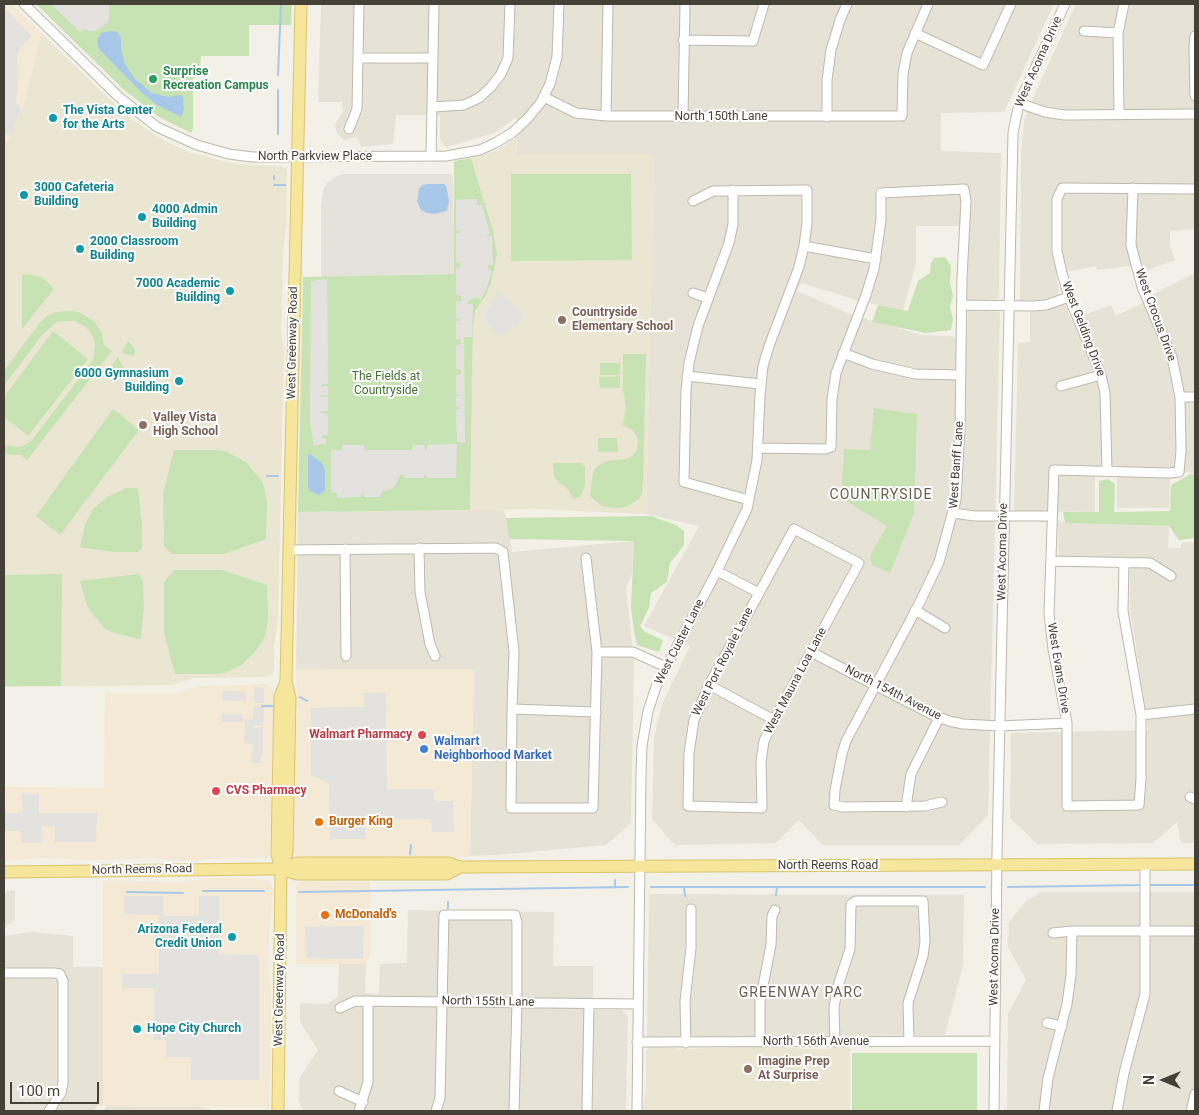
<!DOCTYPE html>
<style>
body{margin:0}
#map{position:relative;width:1199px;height:1115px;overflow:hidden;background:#f2f0e7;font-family:Roboto,sans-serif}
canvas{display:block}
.frame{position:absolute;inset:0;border:5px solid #454137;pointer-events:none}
.north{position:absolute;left:1139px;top:1055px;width:50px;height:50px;-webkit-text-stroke:4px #fff;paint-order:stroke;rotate:270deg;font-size:14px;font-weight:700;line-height:20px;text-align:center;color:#454137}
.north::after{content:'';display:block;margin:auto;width:18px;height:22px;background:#454137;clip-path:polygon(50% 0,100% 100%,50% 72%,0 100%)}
.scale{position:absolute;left:10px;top:1082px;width:89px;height:22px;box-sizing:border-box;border:2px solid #454137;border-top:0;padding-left:6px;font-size:15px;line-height:18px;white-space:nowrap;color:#454137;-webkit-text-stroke:4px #fff;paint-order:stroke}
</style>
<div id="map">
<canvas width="1199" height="1115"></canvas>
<div class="frame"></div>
<div class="north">N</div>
<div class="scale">100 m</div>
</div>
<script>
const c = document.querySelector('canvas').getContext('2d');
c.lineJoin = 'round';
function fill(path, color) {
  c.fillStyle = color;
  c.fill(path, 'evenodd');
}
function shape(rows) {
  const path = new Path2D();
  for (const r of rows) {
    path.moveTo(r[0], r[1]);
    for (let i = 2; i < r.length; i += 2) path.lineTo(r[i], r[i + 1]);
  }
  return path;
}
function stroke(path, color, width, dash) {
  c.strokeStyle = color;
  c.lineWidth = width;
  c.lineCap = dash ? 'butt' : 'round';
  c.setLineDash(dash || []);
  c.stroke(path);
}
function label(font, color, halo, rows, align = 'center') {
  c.font = font + ' Roboto,sans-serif';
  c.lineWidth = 4;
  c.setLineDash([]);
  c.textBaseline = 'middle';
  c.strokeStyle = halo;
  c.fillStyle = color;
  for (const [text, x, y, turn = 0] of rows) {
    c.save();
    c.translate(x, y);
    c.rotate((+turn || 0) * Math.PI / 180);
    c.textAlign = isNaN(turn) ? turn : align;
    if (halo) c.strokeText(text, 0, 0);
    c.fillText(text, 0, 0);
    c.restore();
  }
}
const residential = shape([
 [321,4,1054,4,1004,112,941,113,941,151,1001,153,999,299,966,300,968,226,916,226,916,264,903,310,860,301,801,283,797,291,855,316,922,335,967,337,968,310,1000,312,988,815,959,845,823,845,799,820,776,843,675,845,652,819,654,737,662,704,690,646,644,626,699,526,646,514,654,154,517,154,516,117,495,133,446,147,440,139,440,115,396,115,393,144,361,147,357,137,344,140,337,134,335,124,343,112,342,102,318,102],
 [870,446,914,513,844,449,870,450],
 [1076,4,1195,4,1195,229,1170,231,1170,246,1175,260,1142,272,1128,266,1097,270,1096,266,1056,274,1059,290,1058,295,1043,301,1020,300,1021,154,1024,121,1033,98],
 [1195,273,1195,474,1186,472,1178,478,1170,479,1169,508,1117,508,1117,474,1095,474,1095,512,1014,511,1018,343,1030,342,1030,312,1065,303,1071,320,1111,305,1116,316,1153,298,1152,295],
 [470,510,504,510,512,552,634,541,632,574,626,588,634,661,631,823,606,845,496,855,470,856,474,669,296,670,298,512],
 [1058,520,1065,523,1169,526,1168,548,1181,548,1181,543,1195,542,1195,843,1181,843,1177,822,1153,843,1037,844,1010,818,1011,733,1148,730,1130,608,1130,558,1059,556],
 [15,890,15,919,4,928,4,891],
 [1041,892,1195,892,1195,1111,1007,1111,1008,1014,1026,980,1008,947,1009,922,1026,901],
 [649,894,964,895,963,965,945,1035,647,1037],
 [408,910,554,912,553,966,593,966,593,1010,622,1010,628,1016,626,1111,303,1111,299,1101,299,1079,318,1050,300,1022,300,1003,328,1004,338,996,339,964,366,964,365,993,379,994,380,964,407,963],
 [32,932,73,936,73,967,103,967,103,1105,98,1105,93,1111,4,1111,4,936],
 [107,1106,200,1107,215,1111,103,1111]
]);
const commercial = shape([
 [4,4,11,4,42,34,25,100,8,142,4,139],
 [474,669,470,856,450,859,413,856,380,857,358,860,295,856,291,850,295,811,293,743,298,713,296,670],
 [267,684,274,691,270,854,265,859,235,857,181,861,156,858,92,860,40,858,4,861,4,787,104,788,105,693,178,693,197,686],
 [229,878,267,880,270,882,273,889,269,932,268,967,271,991,270,1107,107,1106,103,1105,103,881,183,882,207,879],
 [302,881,370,882,370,955,366,964,296,964,296,886]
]);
const industrial = shape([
 [343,174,451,174,453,177,454,274,321,277,321,205,323,190,327,183,335,177]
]);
const education = shape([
 [42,34,126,115,163,140,188,152,218,160,239,164,281,166,287,170,287,222,283,251,281,330,284,352,278,619,274,646,274,669,272,674,266,677,194,678,170,685,4,687,4,139,8,142,25,100],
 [516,138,517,154,654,154,646,514,534,509,470,510,473,330,475,311,485,297,491,283,497,254,493,230,471,158,495,151],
 [842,1045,850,1045,850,1111,643,1111,646,1088,646,1051,649,1047,652,1046,680,1049,776,1046,802,1049,828,1049]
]);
const green = shape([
 [36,4,292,4,291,25,249,25,249,56,201,56,200,67,193,68,193,129,191,133,159,117,124,90],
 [471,158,493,230,497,254,491,283,485,297,475,311,473,330,470,510,298,512,303,277,454,274,454,161],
 [511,174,631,174,632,260,511,261],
 [945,257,951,266,950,282,953,296,950,307,953,319,951,330,926,333,872,322,878,305,908,311,918,281,930,273,931,263,934,258],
 [29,274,43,278,54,289,22,329,22,275],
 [69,311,79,312,95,322,102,334,104,345,112,351,27,460,21,455,4,454,4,445,17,447,25,445,32,440,93,360,95,345,93,337,87,328,75,321,66,321,57,322,42,335,4,386,4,371,38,325,46,317,55,312],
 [53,331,88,359,28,436,4,417,4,397],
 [128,341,135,349,134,356,121,353],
 [623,354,646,354,643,483,642,493,638,500,625,507,617,508,602,506,590,496,593,472,596,467,606,461,626,459,632,456,637,450,638,441,636,435,631,429,623,425,626,407,623,389],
 [118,357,125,372,111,375,107,372],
 [600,363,620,363,620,375,600,375],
 [620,376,620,388,600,388,599,377],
 [874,408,917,414,914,513,890,573,872,565,870,556,887,526,841,498,844,449,870,450],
 [113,409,139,430,60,535,36,516],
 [598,438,617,438,618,452,598,452],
 [174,450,219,450,227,452,246,462,262,481,264,487,267,502,266,539,224,554,171,554,164,546,163,494],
 [553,463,582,463,585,467,585,486,580,497,573,499,568,489,558,482,554,476],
 [1191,474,1195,475,1195,538,1179,540,1169,526,1065,523,1063,512,1099,512,1099,481,1108,479,1115,484,1114,512,1170,511,1171,485],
 [126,488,138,488,142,524,142,548,138,552,113,552,80,547,85,524,93,509,107,497],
 [651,516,676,525,684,531,684,545,670,563,667,582,651,593,649,608,640,626,645,632,663,640,659,652,637,645,634,632,631,607,634,541,509,539,506,518],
 [174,570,222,570,267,585,268,619,265,637,255,652,240,666,224,673,214,674,175,674,164,633,164,582],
 [62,574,61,686,4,686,4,575],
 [138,574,143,581,144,606,141,638,137,639,112,632,104,628,87,606,80,581],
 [852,1053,977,1053,977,1111,852,1111]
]);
const parking = shape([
 [51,4,109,4,109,21,96,31,89,31,83,29,80,32],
 [4,7,31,36,22,46,17,56,18,87,16,103,21,108,11,137,7,134,5,138],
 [477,199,477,205,482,205,490,233,486,236,491,236,492,239,493,265,488,265,488,269,492,271,487,287,481,300,476,297,468,301,468,304,473,304,472,337,464,337,465,443,457,442,456,410,461,408,456,407,456,396,461,395,456,394,456,375,461,374,461,370,456,369,456,345,461,344,461,340,456,339,456,320,460,321,461,319,456,318,456,302,461,301,461,296,456,295,456,268,460,268,461,265,460,263,456,262,456,233,460,233,461,231,456,230,456,200],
 [327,279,328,384,322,384,321,386,328,386,328,395,322,395,321,396,328,397,328,411,322,411,321,413,328,414,328,435,321,436,322,438,326,438,326,443,314,446,310,422,311,281],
 [498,291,513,304,523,316,515,329,511,326,507,332,500,336,494,334,485,316],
 [457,444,456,478,427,478,425,473,424,478,405,478,404,474,400,475,396,485,391,489,381,492,380,497,364,497,363,492,361,497,338,498,337,493,331,492,331,450,342,450,342,445,364,445,365,450,412,450,413,445,424,445,425,450,427,449,427,445],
 [254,687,264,688,264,703,254,703],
 [223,691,246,692,246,701,222,700],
 [386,692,387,789,434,789,434,801,453,801,454,832,432,832,431,819,366,820,365,839,330,839,329,783,311,775,311,708,364,707,364,693],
 [264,706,263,725,253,726,253,728,263,727,263,749,260,763,251,763,253,744,244,743,245,719,253,720,254,707],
 [222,714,243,714,243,722,222,722],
 [22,794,39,794,39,813,97,813,96,842,55,842,55,826,42,826,41,843,21,843,20,831,4,831,4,813,22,813],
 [124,896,163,896,163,916,199,916,199,896,219,896,219,954,259,955,259,1080,191,1080,191,1057,166,1057,166,1040,154,1040,154,988,122,988,122,974,159,974,159,915,124,914],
 [364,926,363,959,306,958,305,927]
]);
const water = shape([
 [111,31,117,32,121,37,121,49,125,64,134,78,152,93,168,97,180,95,183,97,184,110,181,117,157,105,142,93,99,49,97,40,101,33],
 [427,184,444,184,446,186,449,200,447,211,434,214,427,213,421,210,417,201,419,189,422,185],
 [310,454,322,463,325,471,325,491,318,495,310,491,308,487,308,455]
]);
const stream = shape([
 [278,75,281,4],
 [278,134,278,90],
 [274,179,274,176],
 [274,185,285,185],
 [267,476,278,476],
 [300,697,307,701],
 [262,706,274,706],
 [410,854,411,845],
 [615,880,615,887],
 [1150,885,1195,885],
 [651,887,985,887],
 [684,887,685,896],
 [1008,887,1140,885],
 [203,891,264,891],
 [127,892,183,893],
 [299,892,628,887],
 [776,895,777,887],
 [448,902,448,908]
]);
const minor = shape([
 [24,4,119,97,157,127,197,145,229,154,252,157,446,156,480,150,495,143,512,133,528,118,541,102,550,84,557,57,559,4],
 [1084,31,1118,33],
 [915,33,983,65,1011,4],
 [1195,36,1194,47,1195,96],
 [683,40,753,41,764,4],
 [358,58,433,58],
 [544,97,576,113,606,116,902,116,903,74,907,53,928,4],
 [1019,103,1045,112,1064,115,1195,114],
 [433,107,464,105,479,98,491,87,501,74,508,58,510,4],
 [1119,115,1118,33,1124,4],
 [606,116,608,4],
 [683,117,685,4],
 [827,117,827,80,831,50,840,20,847,4],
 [349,129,357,109,359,4],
 [431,156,434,4],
 [733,190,733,224,729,243,698,326,689,363,686,390,684,482,749,500],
 [804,246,876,259],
 [693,293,708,298],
 [962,305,1033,306,1046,305,1069,297],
 [843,353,872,364,915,374,961,375],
 [687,376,760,384],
 [1061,386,1101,375],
 [1180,397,1195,397],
 [758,448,825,449,831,447,832,399,836,373,866,295,874,269,881,220,881,193,964,189,966,201,962,278,960,428,956,500,939,562,919,604,846,741,842,754,835,790,834,805,843,807,925,806,942,802],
 [1107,471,1105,393,1101,375,1069,297,1062,273,1057,251,1057,199,1062,188,1195,189],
 [953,513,975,516,1052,516],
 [794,529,859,563,774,720,764,741,761,761,762,808,688,806,689,753,694,720,709,685,794,529],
 [419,548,420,592,430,644,435,656],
 [345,549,346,656],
 [289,550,496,548,503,552,514,652,512,709,511,808,593,808,597,652,586,558],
 [1051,561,1150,563,1171,576],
 [1124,562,1123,611,1141,715,1141,779,1139,805,1067,806,1067,723,1053,649,1049,614,1054,470,1169,473,1179,472,1181,451,1180,397,1172,357,1142,287,1131,245,1133,188],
 [717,571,759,593],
 [915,610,945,628],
 [597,652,633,652,666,667],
 [811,652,933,715,949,721,963,724,1000,726,1067,723],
 [709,685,774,720],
 [512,709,596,712],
 [1141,715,1195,709],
 [1190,797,1195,799],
 [906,807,911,774,939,718],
 [1053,933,1072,931,1195,931],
 [4,973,54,973,60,974,63,981,63,1083,61,1093,49,1111],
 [340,1008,355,1001,638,1004],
 [1047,1023,1062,1026],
 [637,1042,994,1041],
 [760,1042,760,1001,771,945,772,916,775,910],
 [835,1042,834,1008,837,989,850,949,851,904,856,901,923,901,925,941,923,956,908,1003,909,1041],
 [686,1043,685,1001,691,948,691,909],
 [339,1091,363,1102],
 [359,1111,368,1082,368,1001],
 [436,1111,440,1098,444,915,515,915,517,922,517,1002,514,1111],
 [587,1111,589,1004],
 [637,1111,641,774,642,746,648,711,657,684,717,571,747,509,757,460,760,395,763,366,769,346,799,267,804,246,807,223,807,190,713,191,693,201],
 [994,1111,997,853,1013,133,1019,103,1065,4],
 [1044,1111,1048,1078,1067,1004,1071,975,1072,931],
 [1117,1111,1124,1073,1145,994,1145,865],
 [1191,1111,1195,1094]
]);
const major = shape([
 [281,869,296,863,448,863,460,867,1195,864],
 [281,869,287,852,290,698,286,681,301,4],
 [4,872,267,869,281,869,297,874,447,874,460,867],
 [278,1111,281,869,277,854,280,697,286,681]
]);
const markers = [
 [153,79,5,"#2e9e5b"],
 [53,118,5,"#0f9aa8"],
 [24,195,5,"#0f9aa8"],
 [142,217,5,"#0f9aa8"],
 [80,249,5,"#0f9aa8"],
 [230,291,5,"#0f9aa8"],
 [562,320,5,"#8d6e63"],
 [179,381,5,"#0f9aa8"],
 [143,425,5,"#8d6e63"],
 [422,735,5,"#e0444e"],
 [424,749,5,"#3f7fe0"],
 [216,791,5,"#e0444e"],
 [319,822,5,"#e8710a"],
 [325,915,5,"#e8710a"],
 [232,937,5,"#0f9aa8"],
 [137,1029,5,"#0f9aa8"],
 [748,1069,5,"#8d6e63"]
];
const streetNames = [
 ["West Acoma Drive",1039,62,-66],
 ["North 150th Lane",721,117],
 ["North Parkview Place",315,157],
 ["West Crocus Drive",1155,315,70],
 ["West Gelding Drive",1083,329,69],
 ["West Greenway Road",293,343,-89],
 ["West Banff Lane",957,465,-86],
 ["West Acoma Drive",1003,552,-89],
 ["West Custer Lane",680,642,-63],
 ["West Port Royale Lane",723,662,-63],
 ["West Evans Drive",1058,668,81],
 ["West Mauna Loa Lane",796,681,-62],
 ["North 154th Avenue",893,693,27],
 ["North Reems Road",828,866],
 ["North Reems Road",142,870,-1],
 ["West Acoma Drive",995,957,-89],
 ["West Greenway Road",280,990,-89],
 ["North 155th Lane",488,1002,1],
 ["North 156th Avenue",816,1042]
];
const leisureNames = [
 ["Surprise",163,72],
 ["Recreation Campus",163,86]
];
const cultureNames = [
 ["The Vista Center",63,111],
 ["for the Arts",63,125],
 ["3000 Cafeteria",34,188],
 ["Building",34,202],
 ["4000 Admin",152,210],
 ["Building",152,224],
 ["2000 Classroom",90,242],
 ["Building",90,256],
 ["7000 Academic",220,284,"right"],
 ["Building",220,298,"right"],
 ["6000 Gymnasium",169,374,"right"],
 ["Building",169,388,"right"],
 ["Arizona Federal",222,930,"right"],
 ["Credit Union",222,944,"right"],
 ["Hope City Church",147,1029]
];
const educationNames = [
 ["Countryside",572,313],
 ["Elementary School",572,327],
 ["Valley Vista",153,418],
 ["High School",153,432],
 ["Imagine Prep",758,1062],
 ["At Surprise",758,1076]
];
const parkNames = [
 ["The Fields at",386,377],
 ["Countryside",386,391]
];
const healthNames = [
 ["Walmart Pharmacy",412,735],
 ["CVS Pharmacy",226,791,"left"]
];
const shopNames = [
 ["Walmart",434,742],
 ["Neighborhood Market",434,756]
];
const foodNames = [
 ["Burger King",329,822],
 ["McDonald's",335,915]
];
const neighbourhoodNames = [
 ["COUNTRYSIDE",881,495],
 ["GREENWAY PARC",801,993]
];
fill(residential, '#e6e2d6');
fill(commercial, '#f3e9d4');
fill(industrial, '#e5e2dc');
fill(education, '#eae6d2');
fill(green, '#c8e3b3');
fill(parking, '#e4e2df');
fill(water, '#a8c8ea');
stroke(stream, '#a8c8ea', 2);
stroke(minor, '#bdb9ab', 11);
stroke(major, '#dac56d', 13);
stroke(minor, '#fff', 9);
stroke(major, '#f6e69c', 11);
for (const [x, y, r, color] of markers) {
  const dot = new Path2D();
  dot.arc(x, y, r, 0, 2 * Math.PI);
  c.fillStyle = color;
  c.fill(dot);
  stroke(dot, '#fff', 2);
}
label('12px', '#454137', '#fff', streetNames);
label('bold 12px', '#27864d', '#fff', leisureNames, 'left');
label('bold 12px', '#0d838f', '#fff', cultureNames, 'left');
label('bold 12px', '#785e54', '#fff', educationNames, 'left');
label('12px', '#41722e', '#fff', parkNames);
label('bold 12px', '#be3a42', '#fff', healthNames, 'right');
label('bold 12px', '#366cbe', '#fff', shopNames, 'left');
label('bold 12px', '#c56008', '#fff', foodNames, 'left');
c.letterSpacing = '1px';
label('14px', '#67604f', '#fff', neighbourhoodNames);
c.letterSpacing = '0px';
</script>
